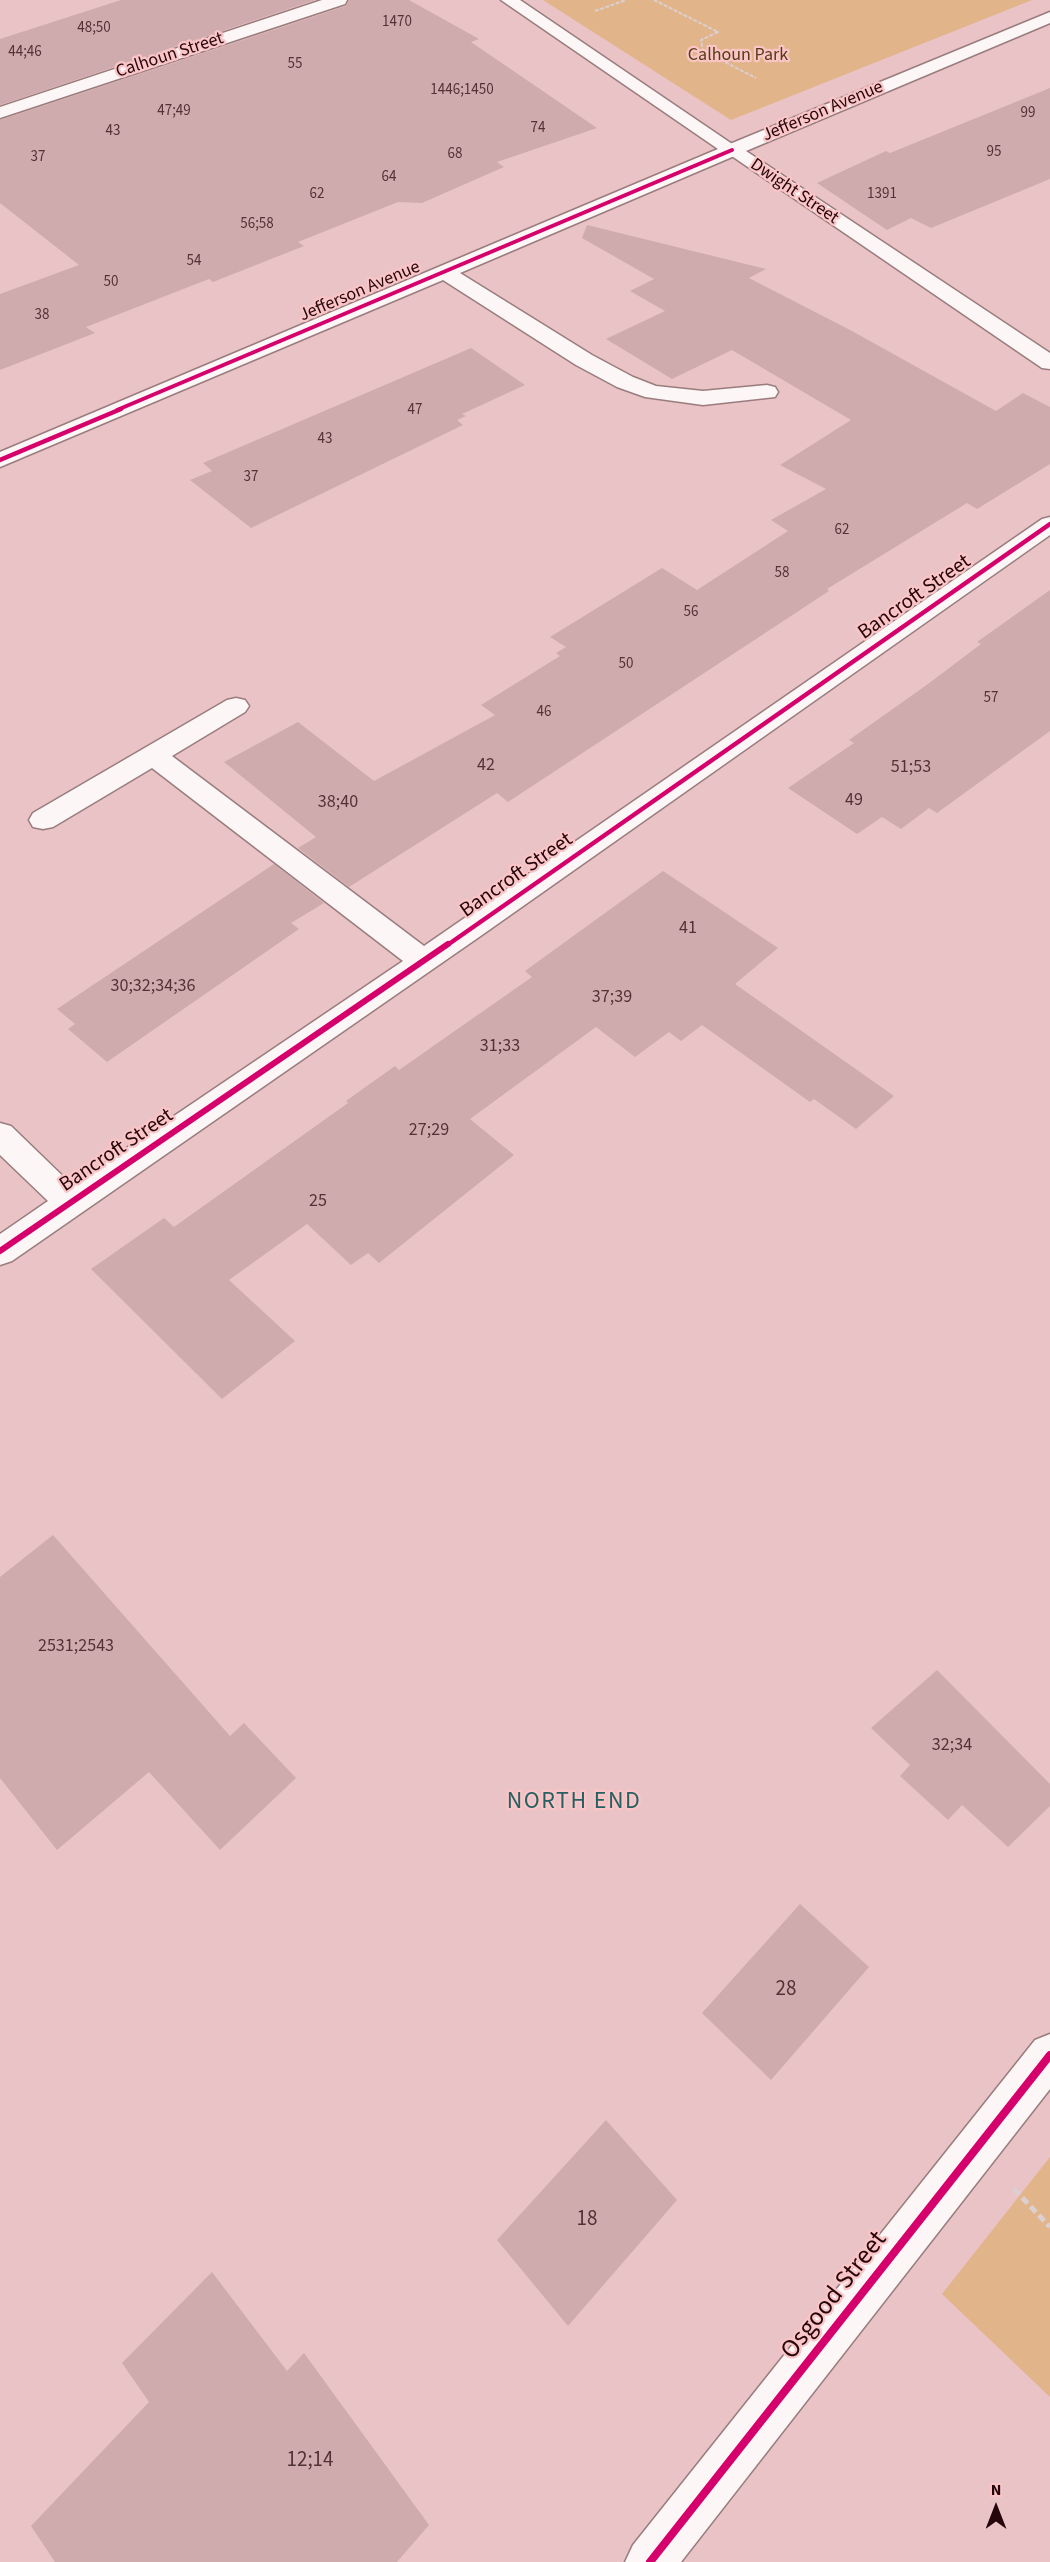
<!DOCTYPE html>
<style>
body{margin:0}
#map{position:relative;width:1050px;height:2562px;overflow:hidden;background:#e9c3c5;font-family:"Source Sans 3",sans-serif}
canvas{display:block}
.north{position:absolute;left:966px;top:2478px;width:60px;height:60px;-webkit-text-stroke:4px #fbc5c7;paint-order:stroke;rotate:0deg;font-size:16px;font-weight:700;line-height:24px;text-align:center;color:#25070b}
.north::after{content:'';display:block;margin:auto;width:21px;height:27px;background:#25070b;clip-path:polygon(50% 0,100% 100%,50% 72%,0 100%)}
</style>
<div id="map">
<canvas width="1050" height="2562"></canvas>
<div class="north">N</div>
</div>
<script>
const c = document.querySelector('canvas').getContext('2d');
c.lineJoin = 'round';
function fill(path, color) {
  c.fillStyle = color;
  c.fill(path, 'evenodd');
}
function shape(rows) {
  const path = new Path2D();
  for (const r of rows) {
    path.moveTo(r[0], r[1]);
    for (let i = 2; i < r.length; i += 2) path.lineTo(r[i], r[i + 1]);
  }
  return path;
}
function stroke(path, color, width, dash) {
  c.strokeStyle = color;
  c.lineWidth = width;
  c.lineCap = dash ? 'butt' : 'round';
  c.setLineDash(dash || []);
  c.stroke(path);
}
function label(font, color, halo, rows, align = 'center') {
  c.font = font + ' "Source Sans 3",sans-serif';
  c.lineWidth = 4.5;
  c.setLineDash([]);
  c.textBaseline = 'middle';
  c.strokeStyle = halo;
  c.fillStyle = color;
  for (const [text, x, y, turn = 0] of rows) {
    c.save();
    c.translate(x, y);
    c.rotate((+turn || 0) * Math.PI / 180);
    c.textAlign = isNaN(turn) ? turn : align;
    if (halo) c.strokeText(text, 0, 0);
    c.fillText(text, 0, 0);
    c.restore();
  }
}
const green = shape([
 [543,0,1032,0,731,120],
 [1050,2157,1050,2397,942,2294]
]);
const building = shape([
 [121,0,315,0,0,105,0,39],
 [349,0,409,0,479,39,471,42,597,128,497,162,504,167,422,203,398,202,298,242,304,246,213,282,209,279,86,327,95,333,0,370,0,294,79,265,0,203,0,120,346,6],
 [1050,88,1050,179,931,228,911,218,887,230,817,183,886,151,890,153],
 [587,225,766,269,749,278,852,331,996,411,1023,393,1050,407,1050,464,977,509,967,503,827,589,829,591,508,802,497,793,349,887,298,848,316,837,224,762,298,722,374,781,495,715,481,705,560,656,556,653,566,647,550,637,662,568,697,590,788,531,771,520,826,489,780,465,851,420,732,350,672,379,606,339,665,311,630,291,654,279,582,238],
 [471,348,525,385,462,414,466,416,457,420,463,425,251,528,190,480,212,471,203,463],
 [1050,590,1050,731,937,813,929,808,901,829,882,817,857,834,788,788,854,743,849,740,928,684,981,644,977,642],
 [274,864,324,903,291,923,299,929,107,1062,68,1029,75,1024,57,1009],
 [663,871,778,948,735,984,894,1096,856,1129,814,1099,810,1102,702,1025,681,1041,669,1032,635,1057,596,1027,470,1119,514,1155,379,1263,368,1253,351,1265,307,1224,229,1280,295,1341,222,1399,91,1269,164,1218,174,1227,348,1103,346,1101,395,1066,399,1070,532,977,525,971],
 [53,1535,230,1736,244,1723,296,1778,220,1850,149,1772,57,1850,0,1778,0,1577],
 [937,1670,1050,1784,1050,1806,1008,1847,962,1805,948,1820,900,1776,910,1765,871,1728],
 [800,1904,869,1967,771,2080,702,2013],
 [606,2120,677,2200,568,2326,497,2240],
 [212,2272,287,2371,304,2353,429,2525,397,2562,55,2562,31,2526,149,2402,122,2363]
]);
const pathFar1 = shape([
 [654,0,718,32,701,40,703,51,756,78],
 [595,11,626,0]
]);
const path = shape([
 [1014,2189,1050,2227]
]);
const minor = shape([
 [322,0,347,0,345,4,0,118,0,107,322,0],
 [501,0,520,0,741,150,739,154,460,273,592,355,633,377,656,386,703,391,767,385,775,387,778,392,775,397,703,405,645,397,617,387,576,365,443,280,0,467,0,452,718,149,501,0],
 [1050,517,1050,535,482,935,12,1261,0,1265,0,1234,48,1201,0,1155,0,1123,11,1126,72,1185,403,961,152,768,53,827,43,829,33,827,29,820,33,813,227,700,236,698,245,700,249,706,245,712,172,756,424,946,1042,519,1050,517],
 [1050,2034,1050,2089,681,2562,625,2562,633,2545,1035,2040,1050,2034]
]);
const major = shape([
 [1050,12,1050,23,746,151,1050,353,1050,369,1042,368,723,150,725,146,1050,12]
]);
const cyclewayFar3 = shape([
 [117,410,732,150]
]);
const cyclewayFar2 = shape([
 [0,460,121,409],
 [446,946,1050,524]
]);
const cyclewayFar1 = shape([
 [0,1251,448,944]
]);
const cycleway = shape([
 [650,2562,1050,2055]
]);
const farNumbernames = [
 ["1470",397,23],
 ["48;50",94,29],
 ["44;46",25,53],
 ["55",295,65],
 ["1446;1450",462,91],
 ["47;49",174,112],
 ["99",1028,114],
 ["74",538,129],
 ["43",113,132],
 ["95",994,153],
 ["68",455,155],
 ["37",38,158],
 ["64",389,178],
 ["62",317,195],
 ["1391",882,195],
 ["56;58",257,225],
 ["54",194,262],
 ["50",111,283],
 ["38",42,316],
 ["47",415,411],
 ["43",325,440],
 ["37",251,478],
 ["62",842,531],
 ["58",782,574],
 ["56",691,613],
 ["50",626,665],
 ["57",991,699],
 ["46",544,713]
];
const farStreetnames = [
 ["Calhoun Street",170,56,-18],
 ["Jefferson Avenue",823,112,-23],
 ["Dwight Street",794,192,34],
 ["Jefferson Avenue",360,292,-23]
];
const farParknames = [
 ["Calhoun Park",738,56]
];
const numberNames = [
 ["42",486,766],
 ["51;53",911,768],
 ["49",854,801],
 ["38;40",338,803],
 ["41",688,929],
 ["30;32;34;36",153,987],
 ["37;39",612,998],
 ["31;33",500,1047],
 ["27;29",429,1131],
 ["25",318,1202],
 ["2531;2543",76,1647],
 ["32;34",952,1746]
];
const streetNames = [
 ["Bancroft Street",915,598,-35],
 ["Bancroft Street",517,876,-35],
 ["Bancroft Street",117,1151,-34]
];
const nearNumbernames = [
 ["28",786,1990],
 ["18",587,2220],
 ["12;14",310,2461]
];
const quarterNames = [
 ["NORTH END",574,1803]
];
const nearStreetnames = [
 ["Osgood Street",835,2296,-52]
];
fill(green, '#e1b489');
fill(building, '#d0abad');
stroke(minor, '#9a7c7e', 3);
stroke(major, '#9a7c7e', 3);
stroke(pathFar1, '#dccfd0', 2, [4, 1.5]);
stroke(path, '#dccfd0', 5, [8, 4]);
fill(minor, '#fcf6f6');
fill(major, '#fcf6f6');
stroke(cyclewayFar3, '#d6006c', 4);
stroke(cyclewayFar2, '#d6006c', 4.5);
stroke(cyclewayFar1, '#d6006c', 6);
stroke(cycleway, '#d6006c', 8);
label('15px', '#523236', null, farNumbernames);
label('18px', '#25070b', '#fbc5c7', farStreetnames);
label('18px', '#563c13', '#fbc5c7', farParknames);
label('18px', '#523236', null, numberNames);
label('21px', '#25070b', '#fbc5c7', streetNames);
label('21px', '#523236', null, nearNumbernames);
c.letterSpacing = '1.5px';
label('24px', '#266161', '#fbc5c7', quarterNames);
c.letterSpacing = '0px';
label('26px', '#25070b', '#fbc5c7', nearStreetnames);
</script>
